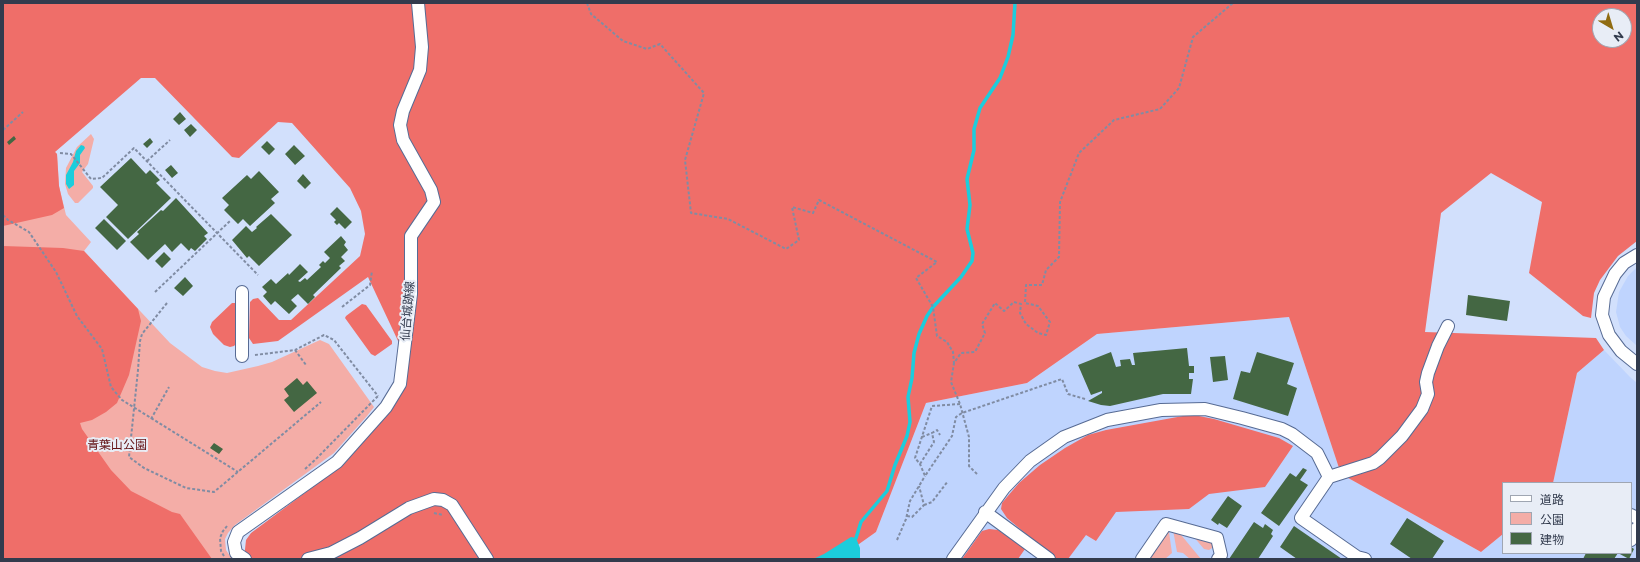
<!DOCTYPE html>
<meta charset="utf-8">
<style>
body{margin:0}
#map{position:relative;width:1640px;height:562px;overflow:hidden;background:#d2e0fc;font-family:Montserrat,"Noto Sans JP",sans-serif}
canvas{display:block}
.frame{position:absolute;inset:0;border:4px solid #323b4d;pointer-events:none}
.legend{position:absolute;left:1502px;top:482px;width:130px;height:72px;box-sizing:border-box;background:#e8edf6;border:1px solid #9fa6b2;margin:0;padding:5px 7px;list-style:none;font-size:12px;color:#323b4d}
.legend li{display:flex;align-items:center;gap:8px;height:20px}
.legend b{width:20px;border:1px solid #9fa6b2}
.north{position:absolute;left:1592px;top:8px;width:40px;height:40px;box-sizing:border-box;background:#e8edf6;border:1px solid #9fa6b2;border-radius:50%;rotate:142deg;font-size:11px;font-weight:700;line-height:16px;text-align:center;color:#323b4d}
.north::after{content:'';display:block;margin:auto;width:14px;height:18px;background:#906c12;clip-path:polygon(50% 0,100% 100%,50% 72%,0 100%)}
</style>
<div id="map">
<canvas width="1640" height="562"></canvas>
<div class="frame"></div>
<ul class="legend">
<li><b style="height:5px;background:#fff"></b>道路</li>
<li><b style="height:11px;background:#f4ada7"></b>公園</li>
<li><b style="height:11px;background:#446743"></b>建物</li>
</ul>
<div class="north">N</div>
</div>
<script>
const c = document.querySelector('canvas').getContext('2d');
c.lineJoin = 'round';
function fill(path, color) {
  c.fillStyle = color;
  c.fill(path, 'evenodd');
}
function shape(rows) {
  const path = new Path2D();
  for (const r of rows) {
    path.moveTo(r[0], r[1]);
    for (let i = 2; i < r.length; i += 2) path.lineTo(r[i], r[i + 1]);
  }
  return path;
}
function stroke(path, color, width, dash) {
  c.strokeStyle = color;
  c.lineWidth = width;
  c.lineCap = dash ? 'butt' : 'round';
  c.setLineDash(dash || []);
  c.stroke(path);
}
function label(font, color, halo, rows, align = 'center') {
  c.font = font + ' Montserrat,"Noto Sans JP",sans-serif';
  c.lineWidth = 4;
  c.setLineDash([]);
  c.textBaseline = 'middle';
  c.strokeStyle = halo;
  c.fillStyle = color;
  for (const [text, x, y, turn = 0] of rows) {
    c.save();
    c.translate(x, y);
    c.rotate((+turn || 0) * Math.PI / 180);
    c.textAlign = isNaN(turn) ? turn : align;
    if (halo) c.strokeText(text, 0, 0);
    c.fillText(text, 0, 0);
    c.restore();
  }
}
const built = shape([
 [1637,267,1637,346,1626,336,1620,327,1616,312,1619,292,1628,276],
 [1289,317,1341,474,1481,552,1503,534,1503,553,1631,553,1631,483,1553,483,1577,373,1604,350,1630,377,1637,383,1637,559,838,559,876,532,926,403,1027,383,1097,334]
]);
const green = shape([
 [28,123,57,154,59,186,66,215,91,242,84,251,170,343,202,367,215,371,227,373,258,366,272,362,320,340,329,344,374,407,367,416,334,453,235,525,228,533,225,539,226,550,232,559,3,559,3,145],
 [91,134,94,139,88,164,82,172,93,186,93,188,78,203,75,203,68,194,65,184,66,168,77,147],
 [1173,530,1177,530,1201,559,1190,559,1183,553,1177,552],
 [1167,531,1169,532,1172,553,1165,559,1148,559],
 [1193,536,1212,543,1212,548,1209,550,1204,549]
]);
const forest = shape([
 [3,3,1637,3,1637,241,1618,256,1600,280,1594,293,1591,318,1583,316,1529,273,1542,202,1491,173,1441,213,1425,332,1596,338,1604,350,1577,373,1553,483,1503,483,1503,534,1481,552,1341,474,1289,317,1097,334,1027,383,926,403,876,532,838,559,244,559,246,540,251,533,345,463,388,412,398,381,399,343,368,277,278,341,253,344,249,338,250,302,253,299,258,298,279,320,291,320,360,256,365,234,361,211,350,188,292,123,278,122,239,158,232,157,155,78,141,78,55,152,57,154,59,186,64,208,52,215,3,226],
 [1600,16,1624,16,1624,40,1600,40],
 [3,246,63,248,84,251,138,309,141,321,129,375,117,403,106,412,92,420,80,423,82,429,111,470,131,491,172,512,180,514,212,559,3,559],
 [232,303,236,303,238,305,238,342,234,346,230,347,224,345,213,334,210,327,212,322],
 [362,304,366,305,392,341,392,344,375,356,371,354,345,318,346,316],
 [1183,416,1199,416,1214,419,1279,438,1293,446,1265,487,1209,494,1189,509,1116,512,1096,541,1086,535,1068,559,1056,559,1007,518,1001,509,1002,503,1007,497,1019,483,1040,465,1065,448,1088,435,1106,430],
 [989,529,998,530,1025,549,1018,559,962,559,982,531]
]);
const water = shape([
 [81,145,84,146,85,148,80,155,80,163,74,171,74,185,69,189,66,184,66,175,73,162,76,151],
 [851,537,856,538,860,548,860,559,813,559,824,554]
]);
const stream = shape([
 [856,538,861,522,887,491,895,465,907,436,910,422,908,397,912,378,914,353,919,334,927,316,933,307,961,277,972,261,973,253,967,229,970,205,967,179,974,150,974,129,980,108,1000,78,1008,57,1013,35,1015,3]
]);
const building = shape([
 [180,112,186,119,179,125,173,119],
 [191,124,197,130,190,137,184,130],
 [14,136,16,139,9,145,7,142],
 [150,138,153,142,147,148,143,144],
 [267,141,275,149,269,155,261,147],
 [294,145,305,156,295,165,285,154],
 [131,158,146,174,150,170,160,180,156,183,171,198,128,239,106,217,118,205,100,187],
 [171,165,178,173,172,178,165,170],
 [259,171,279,192,271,199,275,203,250,226,243,219,238,224,224,210,229,205,222,198,247,175,251,179],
 [303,174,311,183,305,189,297,181],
 [176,198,208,233,204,236,207,239,195,251,191,248,189,251,181,243,172,252,165,244,148,260,130,242,139,234,137,232,161,210,163,211],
 [337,207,352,222,345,229,339,223,337,225,334,222,336,220,330,214],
 [271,214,292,235,259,266,249,256,247,258,232,240,246,226,252,232,257,228,256,227],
 [104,219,126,241,117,250,95,228],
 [341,236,346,242,344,245,348,250,341,257,345,261,339,266,341,268,313,295,315,297,308,304,298,294,291,300,297,306,289,314,275,301,271,305,263,296,267,292,262,287,271,279,276,284,288,273,289,275,300,264,308,272,298,281,300,282,305,278,307,280,321,267,319,265,323,261,325,263,330,258,324,252],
 [164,252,171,259,162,268,155,261],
 [185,277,193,286,183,296,174,288],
 [1468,295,1510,301,1507,321,1466,315],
 [1187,348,1189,366,1194,366,1194,373,1189,373,1189,379,1193,379,1191,394,1163,394,1110,406,1101,405,1088,401,1102,393,1102,391,1091,395,1078,365,1111,352,1116,367,1121,366,1120,360,1130,359,1132,365,1135,365,1133,353],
 [1257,352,1294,363,1287,384,1297,388,1288,416,1233,399,1241,371,1250,373],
 [1225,356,1228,380,1213,382,1210,357],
 [297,378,303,385,307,381,317,393,294,412,284,400,289,396,284,389],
 [214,443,223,449,219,454,210,448],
 [1303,468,1307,470,1300,480,1308,485,1279,526,1261,513,1290,473,1296,477],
 [1228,496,1242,506,1227,528,1219,523,1218,525,1211,520],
 [1407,518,1444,541,1432,559,1412,559,1390,544],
 [1254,522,1263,528,1265,524,1273,530,1271,534,1273,536,1258,559,1229,559],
 [1294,526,1342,559,1297,559,1280,547],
 [1631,547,1634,549,1629,559,1618,553,1614,559,1583,559,1586,553,1631,553]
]);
const path = shape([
 [587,3,591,14,623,41,647,49,660,44,704,93,685,160,691,213,728,219,786,249,799,240,792,207,813,213,819,200,937,262,916,278,933,307,937,336,947,342,953,352,954,363],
 [3,130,23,112],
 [60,153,71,154,91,179,102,178,134,148,258,275],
 [147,161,170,140],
 [3,215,8,220,29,232,56,272,77,316,102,349,111,387,122,400,238,472],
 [155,292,231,220],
 [167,303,142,334,140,341,138,370,129,457,144,468,186,488,214,492,321,402],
 [342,307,370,285,372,271],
 [295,350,306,365],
 [255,355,295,350,324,335,334,340,378,396],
 [960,404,932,406,915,458,920,464,925,476,952,436,956,417,962,413,1062,379,1068,394,1085,399],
 [151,419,169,387],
 [922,437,932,433],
 [920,464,934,442,932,433,937,430,940,435],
 [305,469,316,459,378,396],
 [977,474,969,466,969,437,960,404,951,382,954,363,961,353,975,352,985,333,982,324,995,303,1004,311,1014,302,1021,304,1020,313,1026,324,1038,333,1046,335,1050,322,1038,306,1025,303,1026,285,1042,285,1046,270,1059,257,1060,202,1079,153,1114,120,1160,109,1179,88,1193,37,1233,3],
 [924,505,932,502,948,481],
 [434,513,443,515],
 [907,516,912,517,924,505,919,486],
 [897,540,906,519,910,501,925,476],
 [224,556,221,551,220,538,223,531,227,526]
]);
const minor = shape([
 [1637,255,1624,263,1615,274,1604,297,1602,315,1609,335,1621,351,1637,364],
 [242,292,242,356],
 [1329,477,1373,463,1380,458,1402,436,1422,409,1428,394,1426,382,1428,373,1438,346,1448,326],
 [985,512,1049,559],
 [1631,515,1637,518],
 [1631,540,1637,528],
 [245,559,236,553,234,542,238,532,337,462,386,407,400,384,411,294,411,236,434,202,431,190,403,140,400,125,403,111,420,70,422,47,418,3],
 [308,559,331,553,360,538,409,508,434,499,443,500,452,505,487,559],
 [953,559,1004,488,1030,461,1064,437,1107,420,1161,410,1205,409,1242,418,1282,429,1292,434,1317,453,1329,477,1301,518,1357,557,1365,559],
 [1142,559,1166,524,1217,538,1221,555,1218,559]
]);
const streetNames = [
 ["仙台城跡線",408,311,-85]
];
const parkNames = [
 ["青葉山公園",117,445]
];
fill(built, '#bfd4fe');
fill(green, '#f4ada7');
fill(forest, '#ef6e69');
fill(water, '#1ccddc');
stroke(stream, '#1ccddc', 3.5);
fill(building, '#446743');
stroke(minor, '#576b94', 14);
stroke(path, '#808ca3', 2, [3, 2]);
stroke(minor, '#fff', 12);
label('12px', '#323b4d', '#e8edf6', streetNames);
label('12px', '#631114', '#e8edf6', parkNames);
</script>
